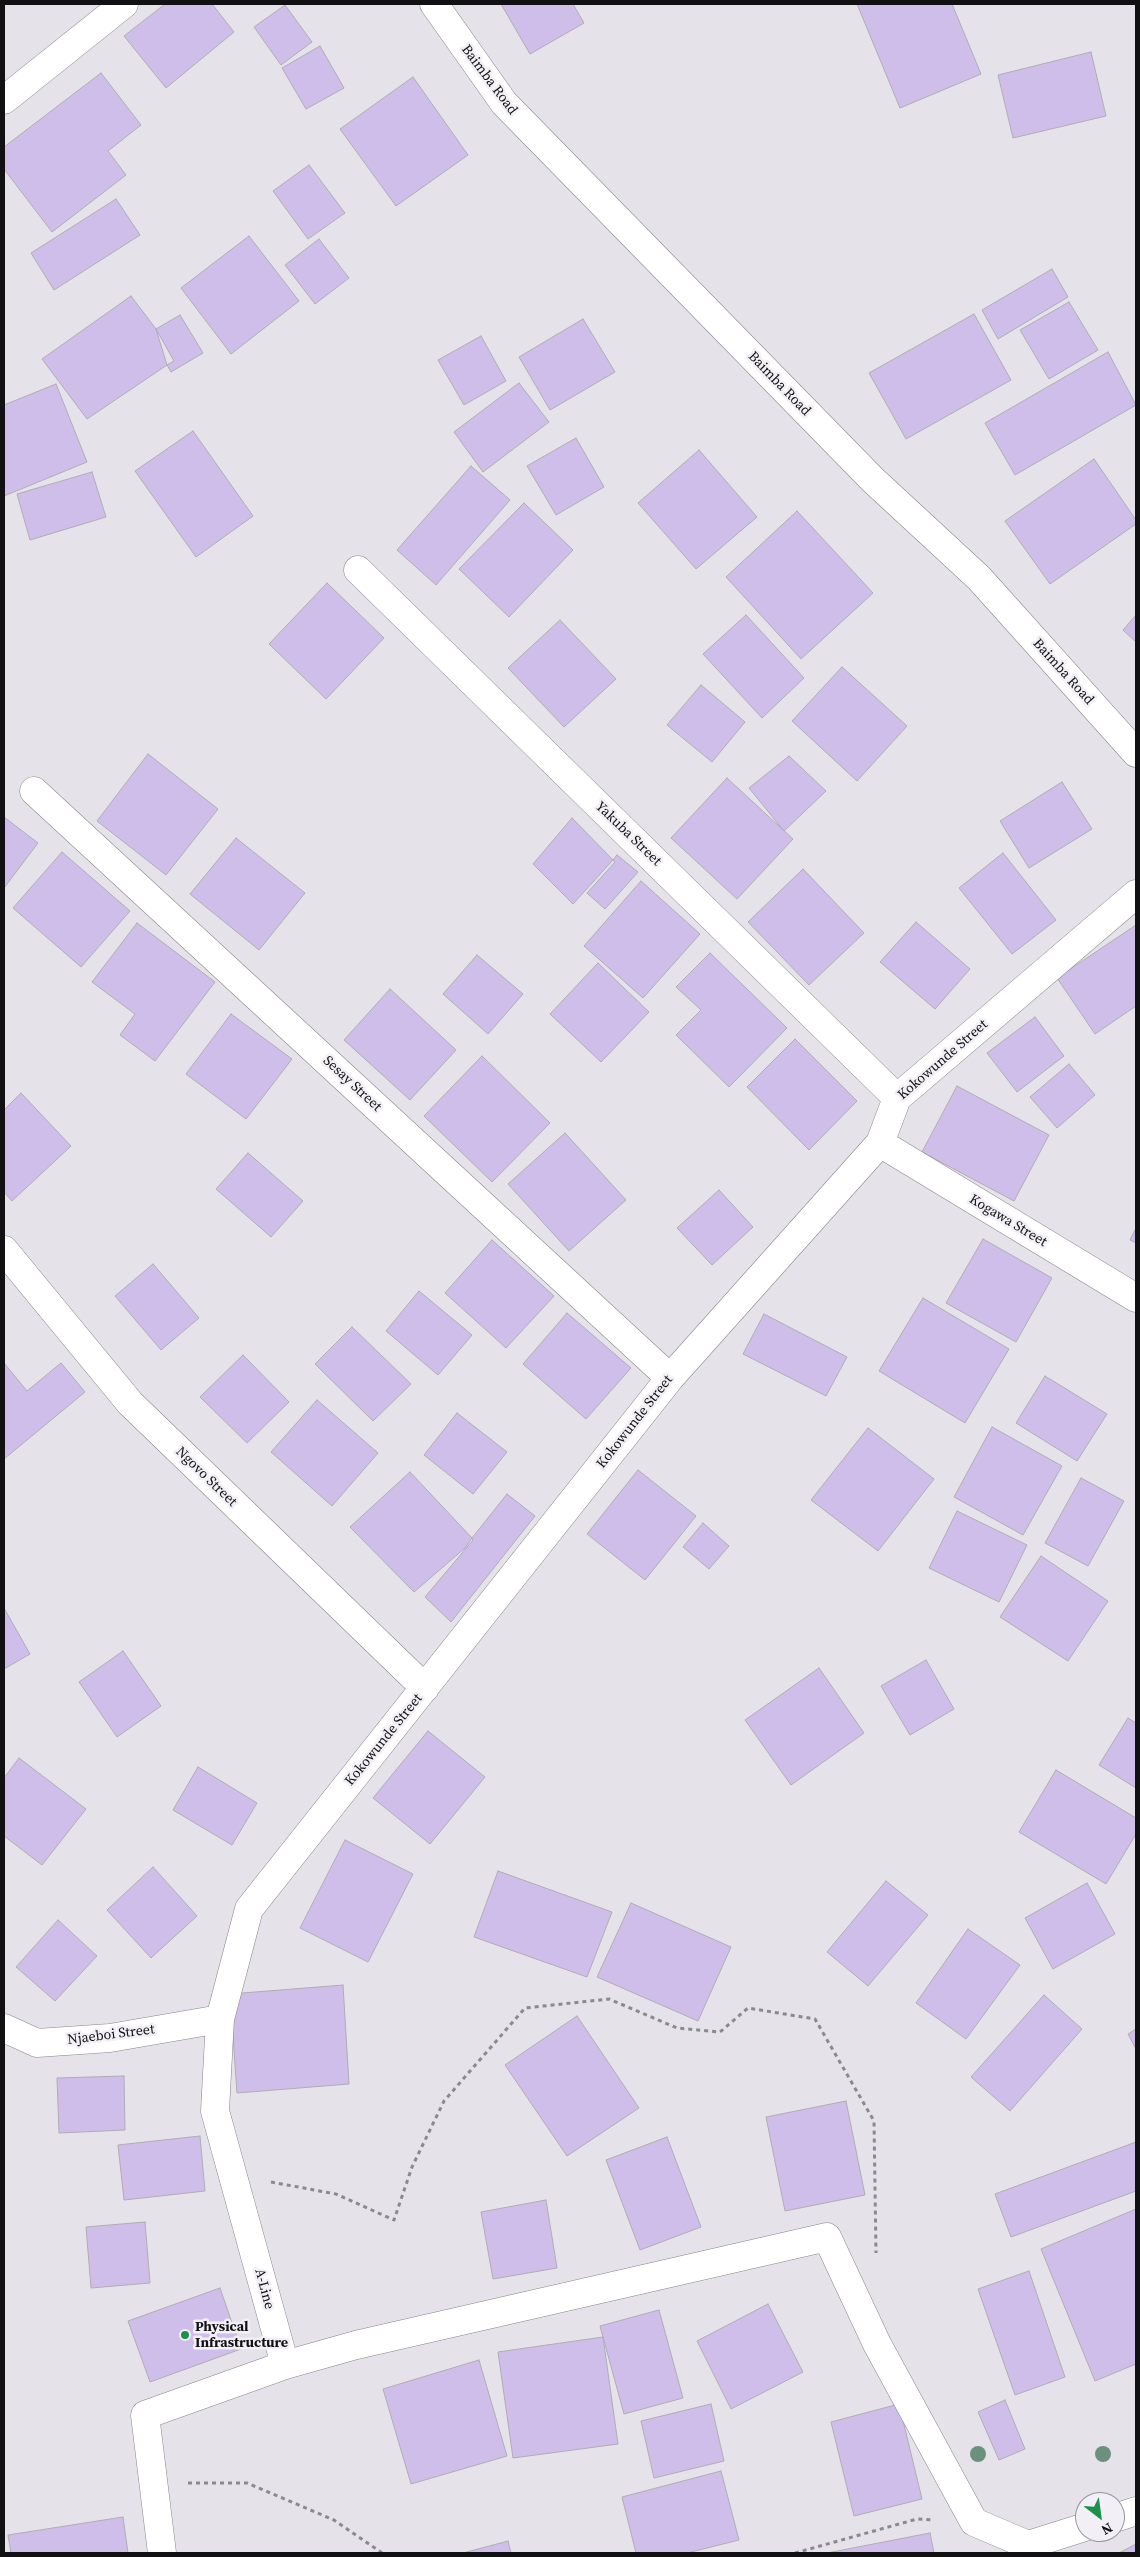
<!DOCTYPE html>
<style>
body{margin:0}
#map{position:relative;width:1140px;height:2557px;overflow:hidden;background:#e5e2e9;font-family:"Source Serif 4",serif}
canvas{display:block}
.frame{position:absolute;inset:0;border:5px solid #111013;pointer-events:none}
.north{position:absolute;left:1075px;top:2492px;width:50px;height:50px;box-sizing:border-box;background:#f2f0f6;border:1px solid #98969b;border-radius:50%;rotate:150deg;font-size:14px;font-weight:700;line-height:20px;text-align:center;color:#111013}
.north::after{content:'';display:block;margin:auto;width:18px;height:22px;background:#1b914b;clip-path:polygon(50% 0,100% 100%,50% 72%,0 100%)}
</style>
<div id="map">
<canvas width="1140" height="2557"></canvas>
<div class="frame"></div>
<div class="north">N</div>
</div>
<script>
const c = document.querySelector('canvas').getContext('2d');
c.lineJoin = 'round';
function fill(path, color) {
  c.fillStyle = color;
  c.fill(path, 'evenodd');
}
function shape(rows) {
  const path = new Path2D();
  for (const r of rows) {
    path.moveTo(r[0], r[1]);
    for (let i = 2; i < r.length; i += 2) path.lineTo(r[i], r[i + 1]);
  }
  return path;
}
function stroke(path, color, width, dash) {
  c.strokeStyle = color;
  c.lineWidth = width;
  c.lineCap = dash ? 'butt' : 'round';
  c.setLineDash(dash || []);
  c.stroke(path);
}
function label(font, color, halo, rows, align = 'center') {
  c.font = font + ' "Source Serif 4",serif';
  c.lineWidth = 5;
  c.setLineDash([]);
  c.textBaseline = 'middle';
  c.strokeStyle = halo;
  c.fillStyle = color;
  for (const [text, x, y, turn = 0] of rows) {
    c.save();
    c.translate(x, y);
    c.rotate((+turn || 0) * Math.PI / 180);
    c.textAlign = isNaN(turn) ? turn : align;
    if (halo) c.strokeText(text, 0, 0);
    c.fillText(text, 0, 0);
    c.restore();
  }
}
const building = shape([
 [165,4,212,4,234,32,166,88,124,36,165,4],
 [501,4,573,4,584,23,530,54,501,4],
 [857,4,952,4,981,74,900,108,857,4],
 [285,5,312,42,281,65,254,27,285,5],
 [320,46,344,88,306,109,282,68,320,46],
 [1091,52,1106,116,1013,138,998,75,1091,52],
 [101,73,141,125,108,151,126,175,52,232,4,169,4,147,101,73],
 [413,77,468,155,396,206,340,129,413,77],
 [309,165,345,213,308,239,273,191,309,165],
 [116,199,140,235,54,290,31,253,116,199],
 [249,236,299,301,231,354,181,288,249,236],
 [319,239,349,278,315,304,285,265,319,239],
 [1052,269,1068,297,998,339,982,310,1052,269],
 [131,296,156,329,167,365,87,419,42,359,131,296],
 [1069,302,1098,350,1049,379,1020,330,1069,302],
 [974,314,1011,380,906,439,869,373,974,314],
 [180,315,203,353,171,372,167,365,174,361,156,329,180,315],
 [583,319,615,372,550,410,519,357,583,319],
 [481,336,506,381,464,405,438,360,481,336],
 [1108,352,1136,405,1015,475,985,423,1108,352],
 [519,383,549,422,483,472,454,432,519,383],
 [56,384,87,462,4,496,4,405,56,384],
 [193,431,253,516,196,557,135,471,193,431],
 [576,438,604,487,556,515,527,466,576,438],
 [699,450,757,517,696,569,638,503,699,450],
 [1094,459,1136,520,1136,524,1050,584,1005,521,1094,459],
 [471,466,510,500,436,585,397,550,471,466],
 [92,472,106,517,30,540,17,494,92,472],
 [524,503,573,550,509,617,459,569,524,503],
 [797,511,873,593,801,659,726,577,797,511],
 [327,583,384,638,326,699,269,644,327,583],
 [746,615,804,678,762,718,703,654,746,615],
 [1136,615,1136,642,1123,630,1136,615],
 [560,620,616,679,564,727,508,668,560,620],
 [842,667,907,726,857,781,792,721,842,667],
 [701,685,745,722,712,762,667,725,701,685],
 [148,754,218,809,166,875,97,821,148,754],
 [789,756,826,791,784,831,749,788,789,756],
 [727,778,793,839,737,899,671,838,727,778],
 [1062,782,1092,829,1029,868,1000,821,1062,782],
 [4,817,38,843,4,888,4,817],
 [572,818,613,860,573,904,533,864,572,818],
 [236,838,305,893,259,950,190,894,236,838],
 [62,852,130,911,81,967,13,908,62,852],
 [1003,853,1056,920,1012,954,959,888,1003,853],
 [617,855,638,872,605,909,587,893,615,862,613,860,617,855],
 [803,869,864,933,809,985,748,922,803,869],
 [641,881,700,934,643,998,584,946,641,881],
 [916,922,970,969,935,1009,880,962,916,922],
 [137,923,215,982,155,1061,120,1035,135,1014,92,982,137,923],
 [1136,925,1136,1006,1095,1034,1057,978,1136,925],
 [710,953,787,1028,729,1087,676,1035,701,1010,676,987,710,953],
 [477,955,523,994,488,1034,443,994,477,955],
 [598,963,649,1012,601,1062,550,1014,598,963],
 [390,989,456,1050,410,1100,344,1040,390,989],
 [231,1014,292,1059,246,1119,186,1074,231,1014],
 [1035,1017,1064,1056,1017,1092,987,1053,1035,1017],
 [795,1039,857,1101,809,1150,747,1087,795,1039],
 [482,1056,550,1123,492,1182,424,1116,482,1056],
 [1069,1064,1095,1095,1057,1128,1030,1097,1069,1064],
 [957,1086,1049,1135,1014,1201,922,1152,957,1086],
 [21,1093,71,1146,12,1201,4,1192,4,1110,21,1093],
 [565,1133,626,1200,569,1251,508,1184,565,1133],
 [248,1153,303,1201,271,1237,216,1189,248,1153],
 [719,1190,753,1227,712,1265,677,1228,719,1190],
 [1136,1228,1136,1243,1130,1240,1136,1228],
 [983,1239,1052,1278,1016,1342,946,1303,983,1239],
 [492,1240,554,1296,506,1348,445,1293,492,1240],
 [153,1264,199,1318,161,1350,115,1296,153,1264],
 [419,1291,472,1335,438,1375,386,1331,419,1291],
 [923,1298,1009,1349,965,1423,879,1371,923,1298],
 [567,1313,631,1368,586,1419,523,1364,567,1313],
 [764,1314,847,1357,826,1396,743,1354,764,1314],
 [352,1327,411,1384,373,1421,315,1364,352,1327],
 [243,1355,289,1402,247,1443,200,1397,243,1355],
 [4,1363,27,1391,61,1363,85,1392,4,1459,4,1363],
 [1045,1376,1107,1414,1077,1461,1016,1423,1045,1376],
 [317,1400,378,1453,332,1506,271,1452,317,1400],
 [457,1413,507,1452,473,1494,424,1455,457,1413],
 [992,1427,1062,1466,1023,1535,954,1497,992,1427],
 [868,1428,934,1479,878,1551,811,1500,868,1428],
 [638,1470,696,1516,645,1580,587,1534,638,1470],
 [410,1472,472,1538,465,1548,414,1592,350,1527,410,1472],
 [1081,1478,1124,1501,1088,1566,1045,1543,1081,1478],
 [507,1494,535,1516,451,1622,425,1597,473,1540,472,1538,507,1494],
 [957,1511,1027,1545,999,1602,929,1568,957,1511],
 [703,1523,729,1546,709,1569,683,1547,703,1523],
 [1041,1556,1108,1601,1068,1661,1000,1617,1041,1556],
 [4,1608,30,1654,4,1669,4,1608],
 [123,1651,161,1706,117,1737,79,1682,123,1651],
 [926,1660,954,1709,910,1735,881,1686,926,1660],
 [819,1668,864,1733,791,1785,745,1720,819,1668],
 [1128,1718,1136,1723,1136,1788,1099,1765,1128,1718],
 [428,1731,485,1777,430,1844,373,1798,428,1731],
 [19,1758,86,1809,42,1865,4,1836,4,1778,19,1758],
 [198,1767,257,1803,232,1845,173,1810,198,1767],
 [1056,1770,1136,1818,1136,1834,1106,1884,1019,1832,1056,1770],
 [345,1840,413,1874,368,1962,300,1928,345,1840],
 [153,1867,197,1916,151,1958,107,1910,153,1867],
 [498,1871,612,1912,587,1977,474,1937,498,1871],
 [886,1881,928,1915,868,1986,827,1952,886,1881],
 [1087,1883,1115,1934,1053,1969,1025,1918,1087,1883],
 [631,1903,731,1947,698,2021,597,1977,631,1903],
 [58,1920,97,1956,55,2001,16,1967,58,1920],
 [968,1929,1020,1965,966,2039,916,2003,968,1929],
 [343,1985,349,2084,237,2093,230,1994,343,1985],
 [1044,1995,1082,2029,1010,2111,971,2077,1044,1995],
 [577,2016,639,2108,567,2156,505,2065,577,2016],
 [1136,2029,1136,2049,1128,2034,1136,2029],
 [124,2076,125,2130,59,2133,57,2078,124,2076],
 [846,2101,865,2195,785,2211,766,2117,846,2101],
 [200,2136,205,2191,124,2200,118,2145,200,2136],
 [667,2137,701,2227,640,2250,606,2160,667,2137],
 [1136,2142,1136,2191,1011,2237,995,2194,1136,2142],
 [546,2200,557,2268,493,2279,481,2212,546,2200],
 [1136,2209,1136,2364,1095,2381,1041,2249,1136,2209],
 [145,2222,150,2283,91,2288,86,2227,145,2222],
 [1029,2271,1065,2377,1015,2395,978,2289,1029,2271],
 [220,2288,241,2349,150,2382,128,2321,220,2288],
 [768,2304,803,2372,731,2409,697,2341,768,2304],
 [659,2310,683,2398,624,2414,600,2326,659,2310],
 [603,2337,618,2444,513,2458,498,2352,603,2337],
 [479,2360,507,2456,411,2484,383,2389,479,2360],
 [1005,2400,1025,2449,999,2460,978,2412,1005,2400],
 [711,2404,724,2461,654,2478,641,2421,711,2404],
 [899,2404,922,2499,854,2516,831,2422,899,2404],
 [721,2471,739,2540,687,2553,636,2553,622,2497,721,2471],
 [123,2517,128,2553,11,2553,8,2535,123,2517],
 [930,2533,934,2553,827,2553,930,2533],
 [508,2541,511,2553,463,2553,508,2541],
 [1136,2544,1136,2553,1119,2553,1136,2544]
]);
const path = shape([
 [271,2182,336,2194,394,2220,412,2167,444,2101,525,2008,609,1999,677,2028,720,2032,748,2008,815,2019,874,2121,876,2253],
 [188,2483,247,2483,334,2520,382,2553],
 [795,2553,917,2519,933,2520]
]);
const minor = shape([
 [434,4,504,103,873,480,979,578,1136,753],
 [4,100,124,4],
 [358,570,897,1098],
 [34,791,670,1378],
 [880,1143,1136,1298],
 [4,1250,130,1403,425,1688],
 [4,2028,37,2043,110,2038,220,2019],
 [285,2365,215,2111,220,2019,249,1909,670,1378,880,1143,897,1098,1136,894],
 [1115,2518,1136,2511],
 [162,2553,145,2415,285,2365,356,2345,827,2237,877,2344,974,2522,1028,2545],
 [1025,2553,1028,2545,1085,2527]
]);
const trees = [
 [978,2454],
 [1103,2454]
];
const markers = [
 [185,2335,5,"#1b914b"]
];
const streetNames = [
 ["Baimba Road",489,80,53],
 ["Baimba Road",779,384,46],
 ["Baimba Road",1063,672,48],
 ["Yakuba Street",628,834,44],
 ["Kokowunde Street",943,1060,-41],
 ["Sesay Street",352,1084,43],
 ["Kogawa Street",1008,1221,31],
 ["Kokowunde Street",635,1422,-52],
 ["Ngovo Street",206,1477,44],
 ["Kokowunde Street",384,1740,-51],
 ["Njaeboi Street",111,2035,-7],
 ["A-Line",264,2289,75]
];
const poiNames = [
 ["Physical",195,2327],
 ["Infrastructure",195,2343]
];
fill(building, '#d0beea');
stroke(building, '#afacb3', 1);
stroke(minor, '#87858b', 29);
stroke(path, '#8b898e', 3, [4, 4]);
stroke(minor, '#fff', 28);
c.fillStyle = '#6b917d';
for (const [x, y] of trees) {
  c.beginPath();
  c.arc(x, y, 8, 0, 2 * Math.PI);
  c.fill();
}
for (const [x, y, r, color] of markers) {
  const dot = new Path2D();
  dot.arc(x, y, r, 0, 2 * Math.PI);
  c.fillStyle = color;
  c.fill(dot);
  stroke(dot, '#f2f0f6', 2);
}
label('14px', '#111013', '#f2f0f6', streetNames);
label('bold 14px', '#111013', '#f2f0f6', poiNames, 'left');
</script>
